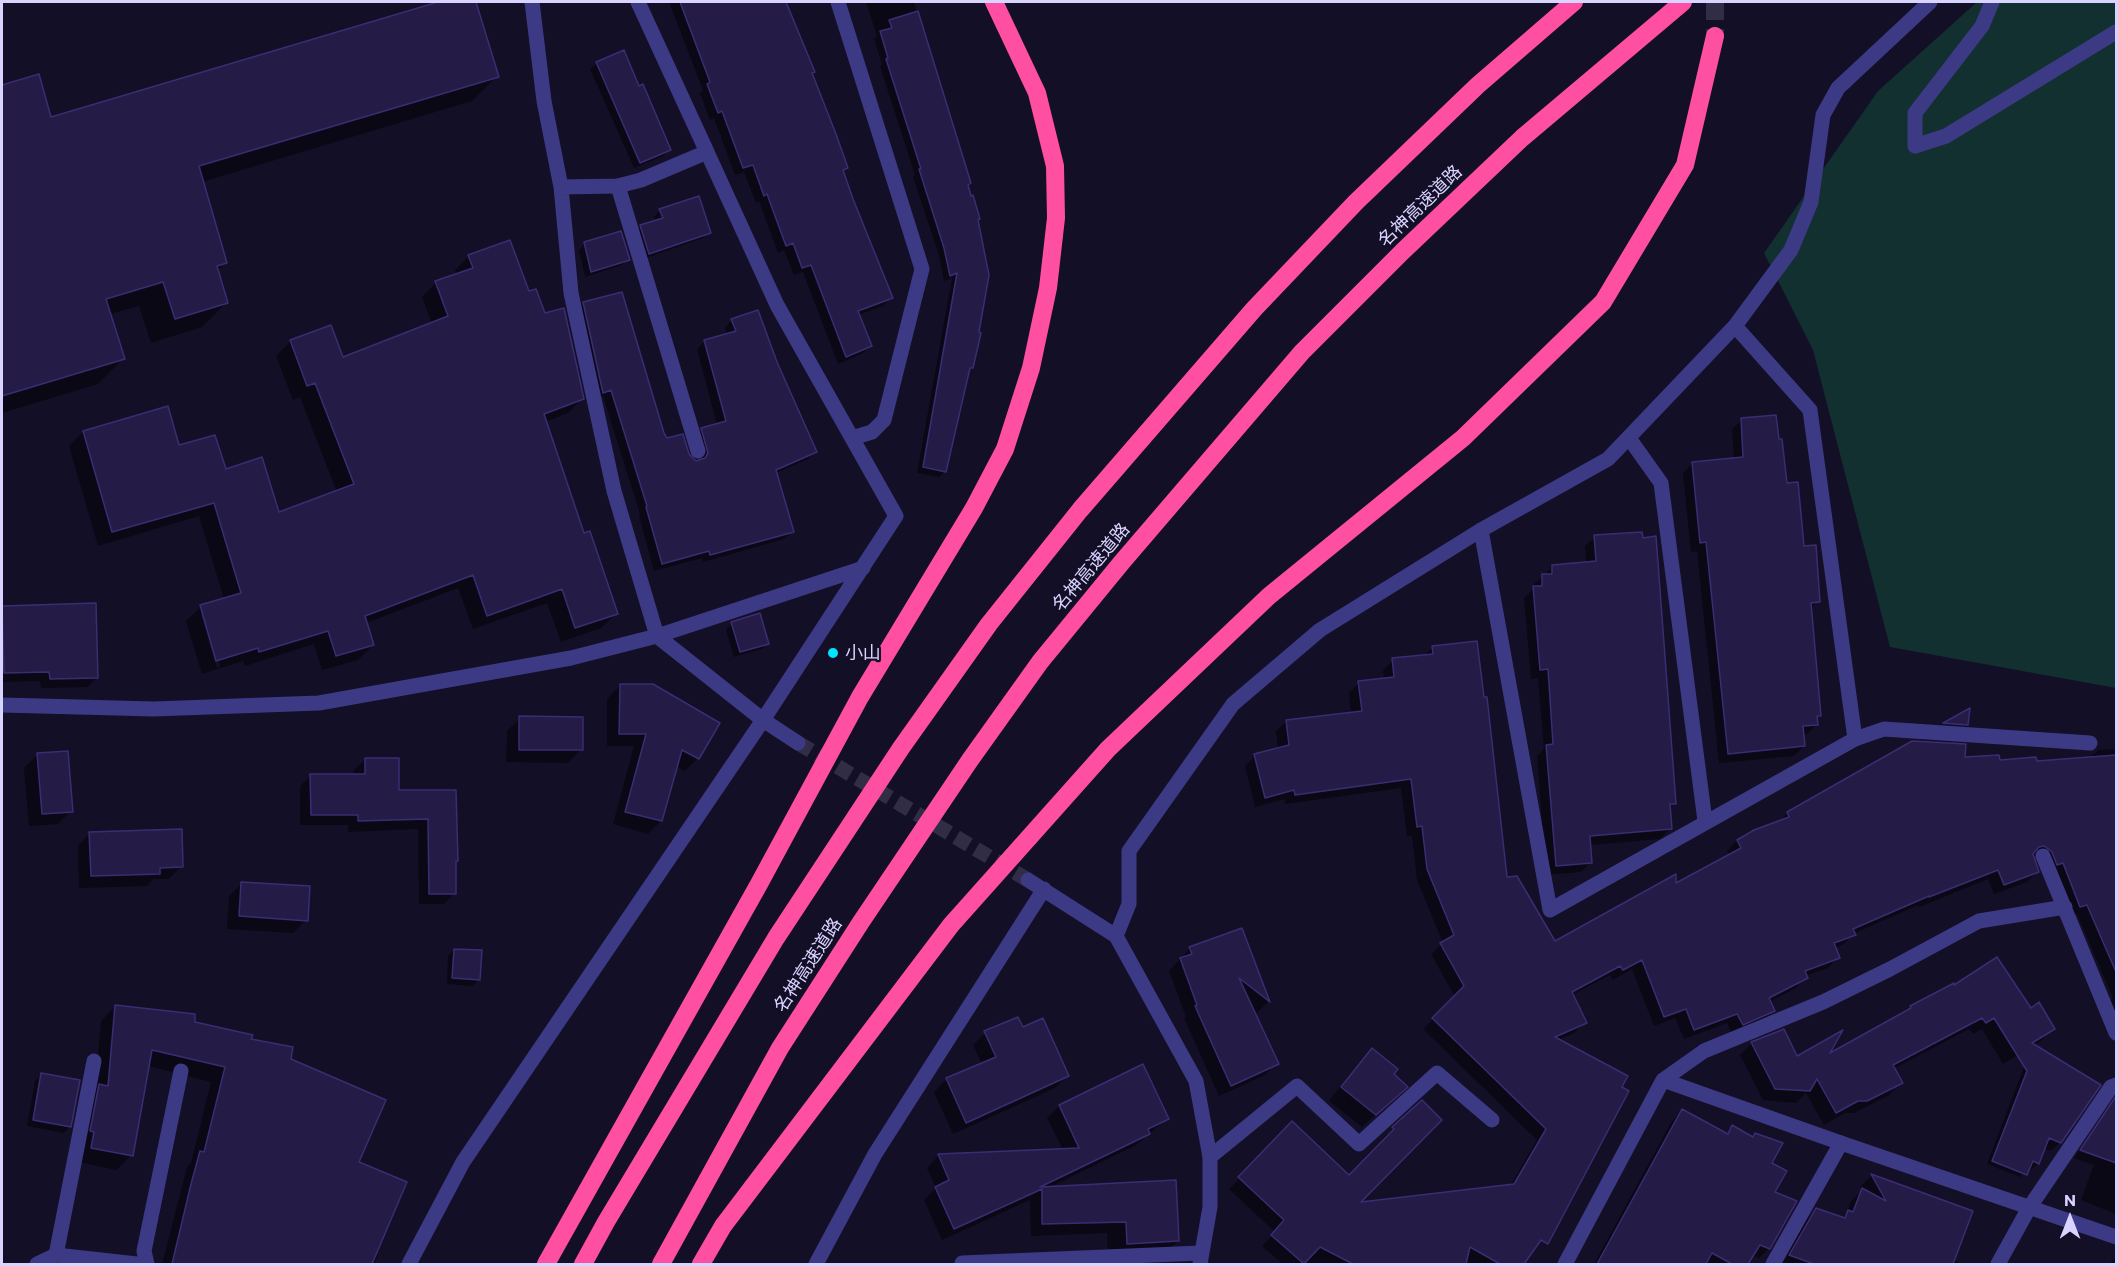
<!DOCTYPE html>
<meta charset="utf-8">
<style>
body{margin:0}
#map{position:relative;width:2118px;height:1266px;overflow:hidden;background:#130f26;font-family:Commissioner,sans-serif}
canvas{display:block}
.frame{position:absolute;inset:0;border:3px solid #d9d4ff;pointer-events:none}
.north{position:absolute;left:2040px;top:1188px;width:60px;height:60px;-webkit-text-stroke:4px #130f26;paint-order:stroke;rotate:0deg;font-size:16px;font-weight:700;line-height:24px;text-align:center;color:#d9d4ff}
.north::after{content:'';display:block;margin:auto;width:21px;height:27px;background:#d9d4ff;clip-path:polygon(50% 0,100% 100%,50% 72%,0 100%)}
</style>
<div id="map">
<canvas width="2118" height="1266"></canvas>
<div class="frame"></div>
<div class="north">N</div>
</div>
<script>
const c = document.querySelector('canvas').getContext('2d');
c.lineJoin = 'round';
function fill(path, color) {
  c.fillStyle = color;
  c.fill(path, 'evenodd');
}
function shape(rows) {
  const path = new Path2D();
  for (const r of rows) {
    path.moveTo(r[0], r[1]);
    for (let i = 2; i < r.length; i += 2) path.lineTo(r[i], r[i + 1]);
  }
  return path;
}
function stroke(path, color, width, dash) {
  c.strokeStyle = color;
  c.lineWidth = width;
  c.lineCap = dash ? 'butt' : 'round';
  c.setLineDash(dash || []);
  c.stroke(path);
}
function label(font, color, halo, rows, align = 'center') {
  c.font = font + ' Commissioner,"Noto Sans JP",sans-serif';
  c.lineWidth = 4.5;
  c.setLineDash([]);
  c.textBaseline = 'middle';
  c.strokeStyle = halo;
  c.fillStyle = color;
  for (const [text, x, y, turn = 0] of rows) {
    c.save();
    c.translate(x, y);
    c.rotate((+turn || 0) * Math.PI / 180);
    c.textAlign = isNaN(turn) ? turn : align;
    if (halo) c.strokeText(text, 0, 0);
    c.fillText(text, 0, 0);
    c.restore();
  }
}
const green = shape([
 [1977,2,2116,2,2116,688,1890,647,1813,350,1764,253,1878,91]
]);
const shadow = shape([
 [443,2,475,2,497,76,472,101,202,182,226,262,217,271,227,302,202,327,151,343,139,306,110,314,123,359,98,384,2,413,2,87,38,76,50,119],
 [669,2,785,2,813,72,811,74,846,167,842,171,891,297,883,306,858,315,870,346,862,354,838,364,803,272,794,275,784,250,778,253,759,201,756,203,744,172,735,175,714,118,710,120,700,93,703,90],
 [866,2,914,2,977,220,972,368,968,372,945,471,939,477,917,473,952,278,944,281,939,255,913,177,915,175,880,66,882,64,874,39,877,36],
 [597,63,669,150,663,156,634,168,590,69],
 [660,210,710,232,703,238,643,259,635,233,641,227,656,222,654,217],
 [585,244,628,259,622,265,585,277,579,250],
 [469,256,528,293,582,399,568,413,545,422,583,535,616,614,601,628,561,642,547,603,473,629,458,588,366,623,373,645,358,660,322,670,314,644,245,666,243,661,202,674,186,621,201,607,224,599,199,516,98,546,69,446,83,432,178,447,225,471,278,514,337,492,300,397,293,400,276,356,291,341,342,358,432,324,422,297,436,283,457,275,455,270],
 [201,614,204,614,220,667,217,668],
 [584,304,666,440,695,462,701,462,694,437,702,430,717,425,697,349,705,341,727,335,725,328,732,320,776,363,815,452,808,459,776,473,792,532,784,539,703,562,702,558,654,571,639,516,640,514,603,396,595,399,576,312],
 [1742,420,1786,485,1818,601,1810,609,1819,715,1816,718,1816,725,1807,734,1803,735,1804,746,1794,756,1719,763,1697,551,1691,552,1683,473,1692,463,1734,459,1732,429],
 [1595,537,1674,803,1669,809,1670,829,1660,839,1589,845,1591,862,1581,872,1546,875,1537,756,1544,749,1538,678,1531,679,1524,598,1533,589,1533,585,1553,567,1586,563,1585,546],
 [94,605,97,677,87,687,41,688,40,681,2,682,2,607],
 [732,624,768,643,762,649,734,657,726,630],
 [1433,647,1506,879,1555,943,1675,886,1730,856,1727,851,1737,841,1779,822,1787,814,1912,742,1963,759,1998,762,2035,763,2087,759,2099,750,2116,749,2116,794,2115,794,2116,799,2116,1016,2110,1001,2113,998,2077,914,2070,916,2042,862,2032,856,2037,872,2027,882,1994,894,1988,879,1919,907,1918,905,1853,934,1844,944,1835,948,1838,957,1828,968,1805,976,1796,988,1769,1002,1773,1011,1763,1021,1732,1034,1727,1023,1684,1039,1675,1018,1654,1026,1632,969,1613,980,1610,975,1572,995,1585,1023,1574,1033,1558,1040,1601,1135,1522,1264,1283,1264,1262,1246,1275,1232,1229,1189,1293,1124,1349,1177,1385,1140,1383,1138,1422,1102,1357,1204,1510,1186,1537,1140,1423,1029,1455,997,1431,954,1443,943,1417,880,1412,836,1407,836,1401,788,1285,804,1285,799,1255,807,1245,766,1255,756,1278,749,1276,731,1287,721,1351,714,1349,693,1359,683,1384,680,1383,670,1393,660,1424,656],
 [620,686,718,723,698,758,685,771,676,766,661,821,648,834,613,824,634,746,607,746,607,699],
 [520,718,581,749,568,763,506,762,507,731],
 [37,755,71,811,58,824,29,826,24,768],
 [365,760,397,791,454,791,457,860,454,863,454,893,444,904,419,904,418,829,348,832,348,825,300,825,300,786,311,775,354,775,354,770],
 [90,833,181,866,169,879,153,879,147,886,79,888,78,846],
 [242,883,306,920,293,933,227,929,229,896],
 [1241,930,1268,1002,1257,1013,1252,1009,1277,1063,1265,1075,1219,1096,1184,1018,1186,1017,1169,971,1190,948],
 [454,950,479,979,473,986,447,984,448,956],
 [115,1007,193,1023,250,1040,289,1060,357,1162,375,1252,378,1254,374,1264,162,1264,187,1167,191,1163,211,1082,148,1066,131,1155,117,1170,78,1162,95,1090,101,1021],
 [1911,1007,2030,1010,2053,1029,2041,1041,2003,1064,1982,1029,1973,1034,1969,1029,1893,1069,1901,1082,1889,1095,1854,1113,1845,1113,1824,1125,1806,1093,1796,1103,1763,1100,1740,1055,1752,1043,1796,1058,1827,1057,1904,1014],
 [1022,1029,1067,1076,1055,1088,953,1134,934,1092,947,1079,982,1064,973,1045,985,1033],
 [1372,1050,1392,1074,1393,1099,1362,1127,1329,1101,1359,1063],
 [2033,1058,2060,1142,2051,1151,2044,1148,2038,1163,2029,1172,2026,1171,2020,1177,1987,1164,2024,1067],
 [1142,1066,1167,1119,1136,1145,1048,1188,1178,1241,1166,1253,1108,1258,1107,1233,1031,1236,1030,1200,942,1240,924,1200,936,1188,927,1168,938,1156,1063,1150,1047,1118,1059,1106],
 [42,1074,70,1127,63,1133,27,1126,35,1081],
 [2116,1098,2116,1214,2081,1200,2094,1165,2074,1158,2109,1105],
 [1682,1111,1725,1134,1733,1127,1770,1164,1773,1193,1769,1248,1759,1258,1752,1255,1746,1264,1594,1264,1672,1121],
 [1871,1176,1971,1212,1953,1259,1959,1262,1957,1264,1780,1264,1805,1221,1816,1209,1841,1219,1846,1214,1851,1201,1862,1190,1860,1187],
 [2115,1259,2116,1264,2109,1264]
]);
const building = shape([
 [438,2,476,2,499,77,199,166,227,263,217,266,228,303,175,319,163,282,106,299,125,359,2,396,2,85,39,74,51,117,438,2],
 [680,2,786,2,815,72,812,73,836,134,848,168,843,170,853,199,893,298,858,311,872,346,846,357,811,265,802,268,793,243,786,246,767,194,764,196,753,165,743,168,722,111,718,113,707,84,710,82,680,2],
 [918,11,971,183,968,185,971,196,973,195,980,219,978,220,989,275,979,332,981,333,973,368,970,368,946,472,923,467,957,273,950,276,944,248,919,169,921,169,886,59,888,58,880,31,892,28,889,20,918,11],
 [624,50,639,86,643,84,671,150,640,163,596,62,624,50],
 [699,196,711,233,649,254,640,225,663,218,659,209,699,196],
 [621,231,630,260,591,272,584,242,621,231],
 [510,240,529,291,536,289,545,313,564,308,584,399,544,414,584,533,590,531,618,614,575,628,562,589,487,616,473,575,365,616,374,645,336,656,328,631,259,652,258,648,216,661,200,605,241,593,214,503,112,532,83,431,168,406,179,445,215,435,226,469,262,457,279,512,354,484,315,383,307,386,290,340,331,325,343,357,448,316,435,281,473,268,468,255,510,240],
 [622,292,664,433,667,438,683,434,689,454,696,461,705,458,708,453,701,428,726,421,704,340,736,331,731,319,758,310,777,362,817,452,776,470,794,532,710,555,709,551,662,564,646,507,647,506,611,390,603,393,583,302,622,292],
 [1776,415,1779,439,1782,439,1787,483,1798,482,1804,546,1816,545,1820,602,1811,603,1821,716,1817,716,1818,725,1803,726,1805,746,1728,754,1706,542,1700,543,1692,462,1743,457,1741,418,1776,415],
 [1642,532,1643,538,1656,536,1676,804,1670,804,1672,829,1590,836,1592,863,1556,866,1546,745,1553,744,1548,669,1540,670,1533,586,1542,586,1542,574,1552,574,1552,565,1596,561,1594,535,1642,532],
 [96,603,98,678,50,679,49,672,4,673,2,606,96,603],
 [760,613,769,644,740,652,731,622,760,613],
 [1477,641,1484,697,1487,697,1507,877,1517,876,1555,941,1676,874,1676,883,1741,848,1737,840,1754,830,1789,817,1787,812,1912,741,1966,744,1965,757,1999,755,2000,760,2036,757,2037,761,2116,755,2116,972,2087,905,2080,907,2063,863,2057,865,2052,852,2044,846,2039,847,2033,854,2039,872,2004,885,1998,870,1929,897,1929,896,1853,929,1856,935,1834,943,1840,958,1805,971,1808,978,1769,998,1775,1011,1743,1025,1737,1014,1694,1030,1686,1009,1664,1017,1642,960,1623,970,1620,966,1572,992,1587,1023,1555,1037,1628,1076,1622,1087,1629,1091,1548,1244,1541,1240,1524,1264,1500,1264,1470,1247,1466,1264,1353,1264,1320,1247,1304,1264,1271,1235,1284,1220,1238,1177,1292,1121,1349,1175,1394,1129,1392,1127,1422,1100,1442,1120,1361,1202,1514,1184,1546,1129,1432,1018,1464,986,1440,943,1454,935,1427,869,1422,826,1417,827,1411,779,1295,795,1294,790,1265,798,1254,754,1289,745,1286,720,1362,711,1358,681,1394,677,1392,658,1433,654,1432,646,1477,641],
 [620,684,653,684,720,723,699,759,682,750,662,821,625,812,646,734,619,734,620,684],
 [1970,708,1968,725,1943,723,1970,708],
 [519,716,583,717,583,750,519,750,519,716],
 [68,751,73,812,42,814,37,753,68,751],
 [365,758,399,758,399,790,456,790,458,861,456,861,456,894,429,894,428,819,358,821,358,815,311,815,310,774,365,774,365,758],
 [182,829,183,867,160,868,160,874,91,876,89,832,182,829],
 [241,882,310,886,308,921,239,916,241,882],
 [1242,928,1270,1002,1239,978,1279,1064,1231,1086,1195,1006,1197,1005,1180,958,1192,954,1189,947,1242,928],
 [454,949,482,950,480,980,452,978,454,949],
 [1997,957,2031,1008,2039,1002,2055,1029,2032,1043,2101,1085,2061,1143,2049,1138,2039,1164,2033,1161,2027,1175,1992,1161,2027,1071,1994,1018,1986,1023,1982,1018,1893,1065,1903,1083,1867,1101,1858,1101,1836,1113,1817,1079,1810,1091,1775,1089,1751,1042,1784,1029,1797,1056,1843,1030,1830,1053,1911,1008,1910,1006,1954,983,1954,985,1997,957],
 [115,1005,195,1014,195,1022,253,1035,251,1039,293,1047,291,1059,386,1100,359,1162,407,1182,372,1264,172,1264,191,1184,200,1151,204,1152,225,1067,152,1050,133,1156,91,1148,94,1132,90,1131,99,1084,108,1086,115,1005],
 [1018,1017,1023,1027,1043,1018,1069,1076,966,1123,946,1078,996,1057,984,1031,1018,1017],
 [1372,1048,1398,1069,1394,1074,1408,1087,1376,1115,1341,1087,1372,1048],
 [1143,1064,1169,1119,1148,1129,1150,1134,1040,1187,1176,1180,1179,1241,1127,1244,1126,1222,1042,1224,1042,1189,954,1229,935,1187,949,1180,938,1154,1079,1148,1059,1105,1143,1064],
 [41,1073,80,1080,71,1127,33,1120,41,1073],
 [2116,1096,2116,1163,2080,1150,2116,1096],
 [1682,1109,1728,1134,1732,1125,1753,1137,1755,1133,1783,1143,1772,1163,1787,1171,1775,1192,1797,1201,1770,1249,1760,1245,1748,1264,1732,1264,1712,1253,1706,1264,1597,1264,1682,1109],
 [1871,1174,1973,1211,1953,1264,1814,1264,1789,1255,1816,1208,1845,1218,1848,1210,1853,1212,1862,1188,1886,1201,1871,1174]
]);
const minorTunnel = shape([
 [798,743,1028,880]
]);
const motorwayTunnel = shape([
 [1715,2,1715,36]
]);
const service = shape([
 [618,186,698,451],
 [1855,739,1884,729,2090,743],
 [1210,1157,1297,1086,1359,1144,1437,1073,1492,1120],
 [56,1255,94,1061],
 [962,1263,1201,1253],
 [37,1264,56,1255,137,1264],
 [1773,1264,1841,1143]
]);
const minor = shape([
 [532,2,544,101,561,187,571,293,614,491,657,636,763,720,798,743],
 [638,2,707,152],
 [838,2,922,269,884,420,872,432,852,438],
 [1992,2,1982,26,1915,113,1915,146,1946,136,2116,32],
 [1629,438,1661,483,1705,821],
 [1481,530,1550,910,1855,739,1810,410,1735,326],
 [2,705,154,709,319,703,571,658,657,636,863,568],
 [2043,856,2116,1033],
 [1028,880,1116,936,1196,1081,1210,1157,1210,1207,1200,1264],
 [1116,936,1129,904,1129,851,1233,704,1320,630,1481,530,1608,459,1735,326,1791,250,1811,202,1823,115,1838,88,1930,2],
 [1663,1080,1704,1051,1823,1002,1890,969,1979,921,2065,907],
 [147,1264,144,1251,181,1071],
 [409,1264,463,1162,763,720,896,516,777,305,707,152,641,180,618,186,561,187],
 [816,1264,875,1154,1044,889],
 [1565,1264,1663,1080,1841,1143,2116,1237],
 [1998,1264,2029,1208,2111,1087,2116,1085]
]);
const motorway = shape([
 [546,1264,759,884,860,697,974,508,1005,449,1031,368,1048,288,1056,218,1055,166,1037,93,994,2],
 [583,1264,606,1222,776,938,901,748,989,624,1080,510,1254,309,1356,202,1478,85,1574,2],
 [661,1264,780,1048,861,922,970,760,1040,662,1122,562,1302,352,1403,251,1522,138,1683,2],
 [701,1264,723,1226,951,925,1108,749,1269,596,1463,438,1603,302,1685,165,1715,36]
]);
const markers = [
 [833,653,6,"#00e5ff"]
];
const streetNames = [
 ["名神高速道路",1420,206,-44],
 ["名神高速道路",1091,567,-50],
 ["名神高速道路",808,965,-57]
];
const poiNames = [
 ["小山",845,653]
];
fill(green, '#12302f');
fill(shadow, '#0007');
fill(building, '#241b47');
stroke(building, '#3b2d73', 1.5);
stroke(minorTunnel, '#312d47', 15, [15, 8]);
stroke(motorwayTunnel, '#312d47', 18, [18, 9]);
stroke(service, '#3d3a85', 15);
stroke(minor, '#3d3a85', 15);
stroke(motorway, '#ff4fa3', 18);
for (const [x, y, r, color] of markers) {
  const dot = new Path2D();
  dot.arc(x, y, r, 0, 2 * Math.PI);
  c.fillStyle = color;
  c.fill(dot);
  stroke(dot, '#130f26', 2);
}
label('18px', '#d9d4ff', '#130f26', streetNames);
label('18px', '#d9d4ff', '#130f26', poiNames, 'left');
</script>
